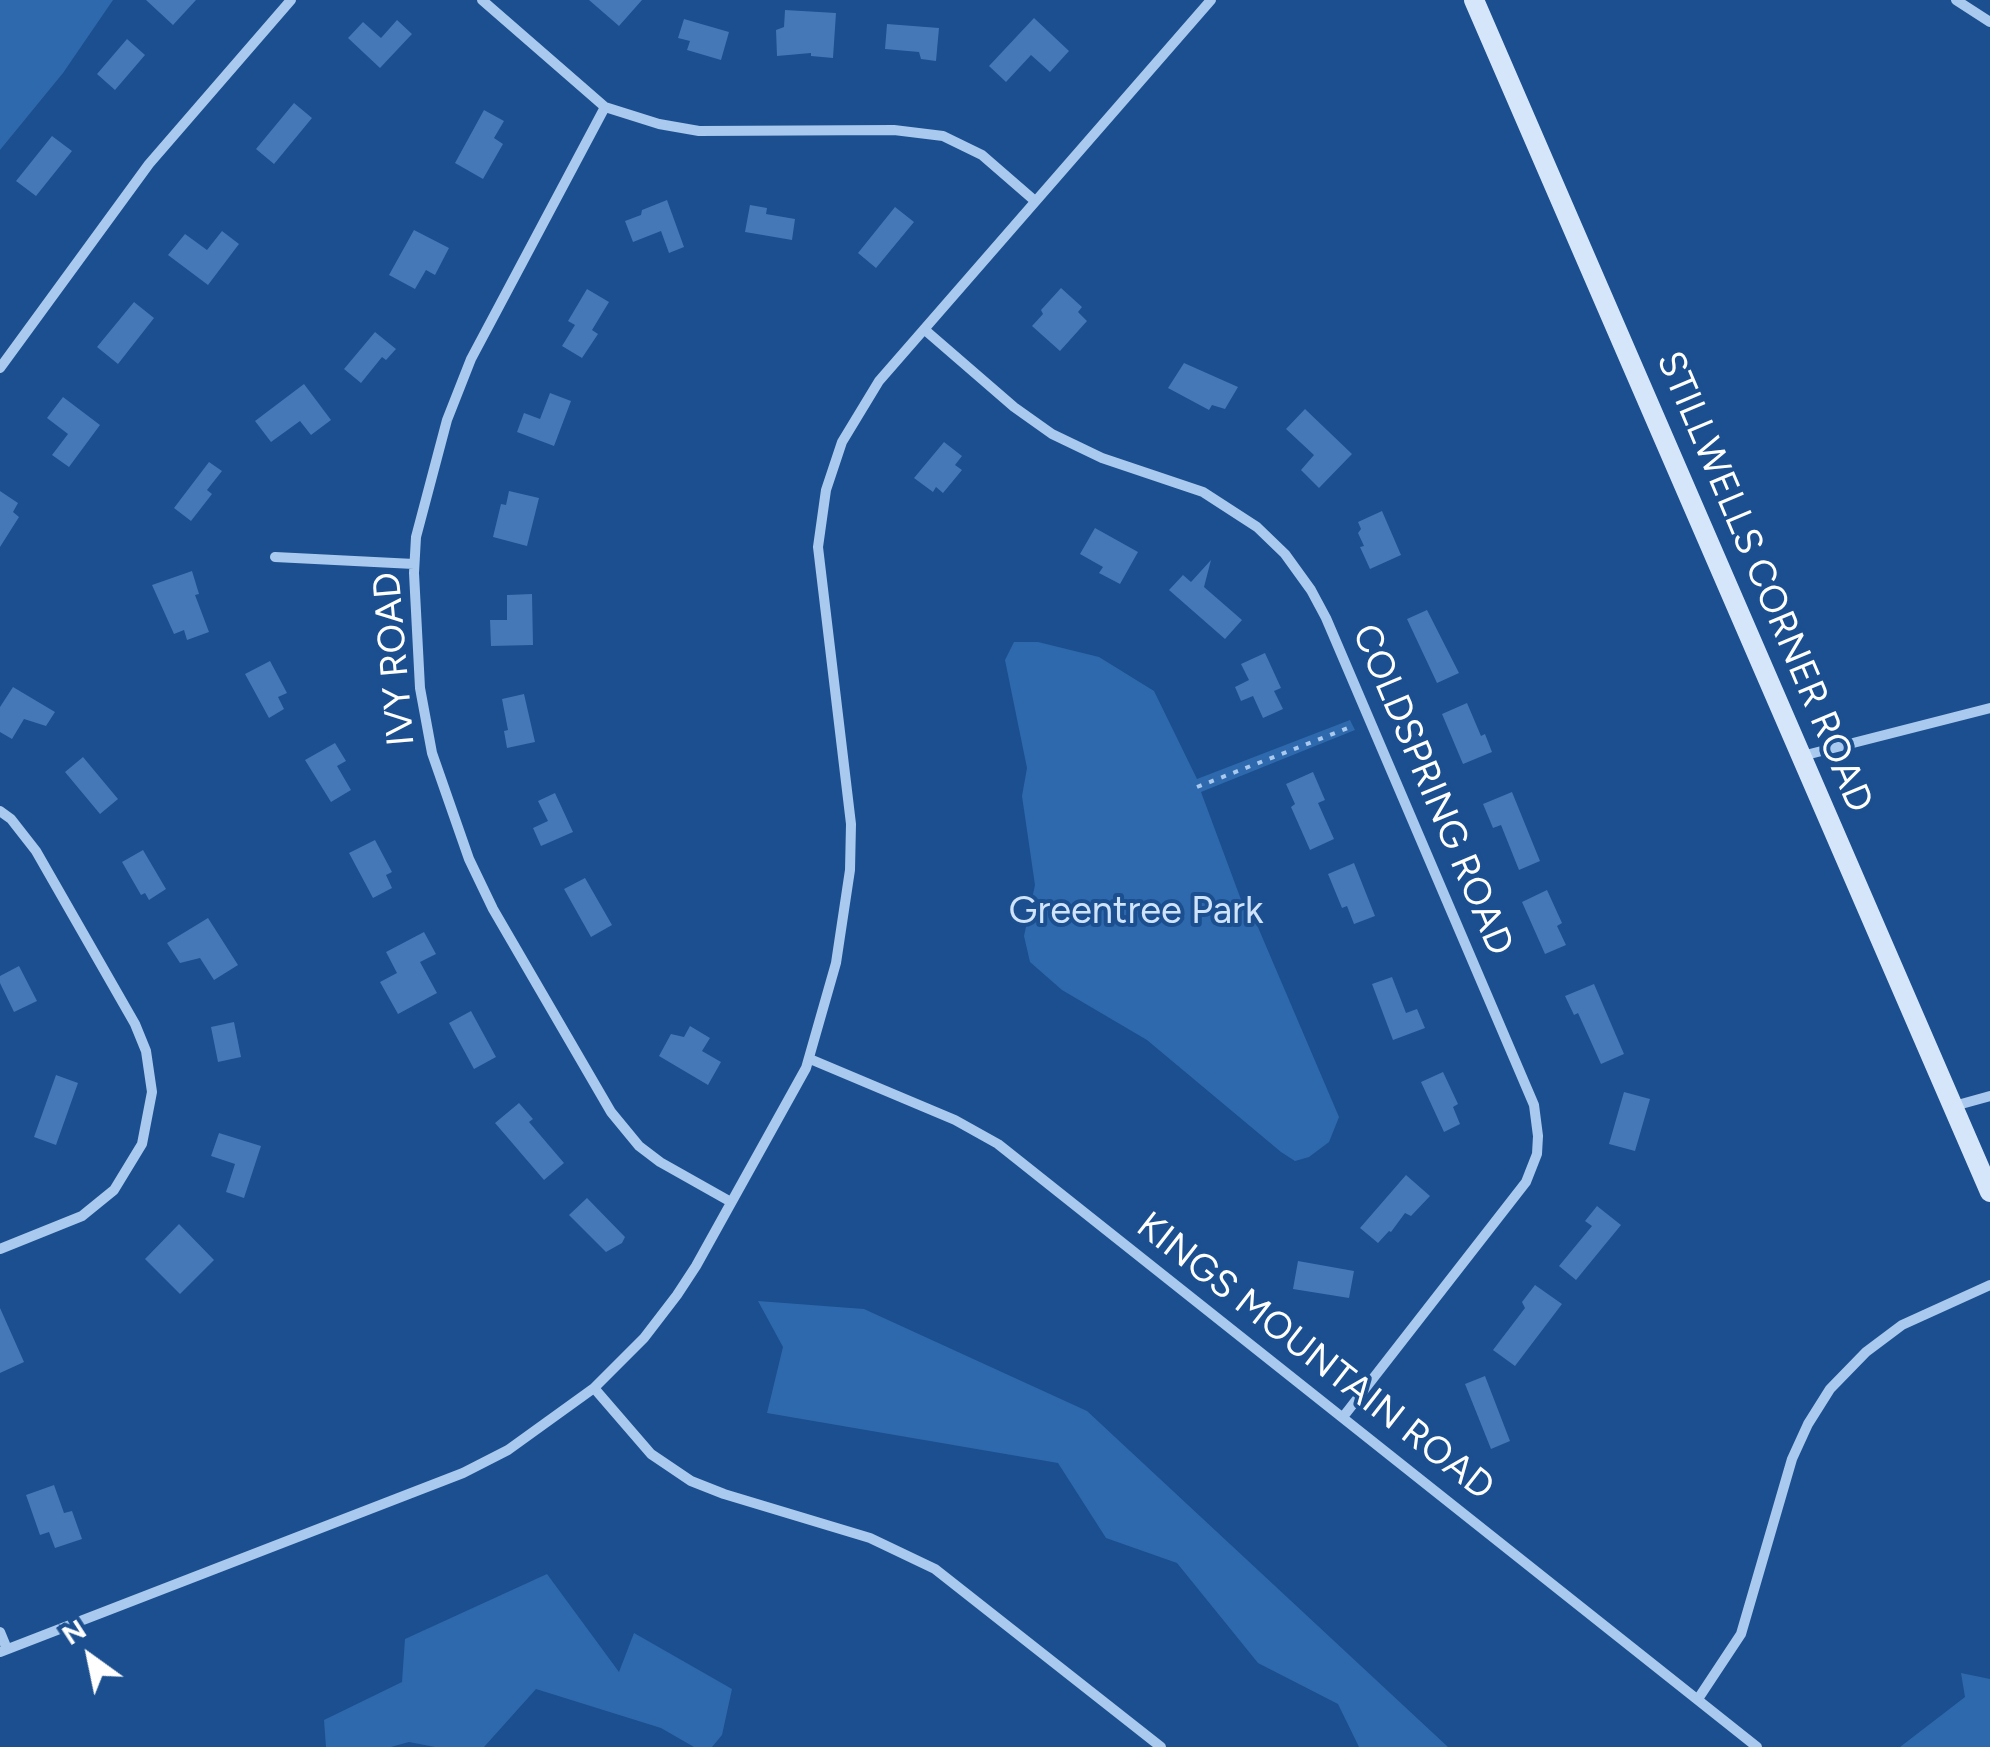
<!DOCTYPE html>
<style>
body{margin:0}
#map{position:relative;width:1990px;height:1747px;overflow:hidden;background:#1b4f8f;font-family:Figtree,sans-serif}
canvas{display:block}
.north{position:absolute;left:40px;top:1607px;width:100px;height:100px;-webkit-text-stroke:8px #1b4f8f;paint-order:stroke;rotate:327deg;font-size:28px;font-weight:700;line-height:40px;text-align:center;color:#fff}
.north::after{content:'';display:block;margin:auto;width:35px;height:45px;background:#fff;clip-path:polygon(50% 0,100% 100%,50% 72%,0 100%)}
</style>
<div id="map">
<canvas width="1990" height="1747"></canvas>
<div class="north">N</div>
</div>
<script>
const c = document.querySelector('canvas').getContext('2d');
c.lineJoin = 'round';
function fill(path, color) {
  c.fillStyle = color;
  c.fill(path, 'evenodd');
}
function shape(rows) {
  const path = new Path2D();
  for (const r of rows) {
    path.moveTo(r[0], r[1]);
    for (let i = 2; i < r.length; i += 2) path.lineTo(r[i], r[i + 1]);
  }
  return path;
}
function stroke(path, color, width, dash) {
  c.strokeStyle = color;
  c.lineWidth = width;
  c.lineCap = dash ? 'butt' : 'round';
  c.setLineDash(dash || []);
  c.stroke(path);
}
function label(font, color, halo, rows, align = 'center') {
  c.font = font + ' Figtree,sans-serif';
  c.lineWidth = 8;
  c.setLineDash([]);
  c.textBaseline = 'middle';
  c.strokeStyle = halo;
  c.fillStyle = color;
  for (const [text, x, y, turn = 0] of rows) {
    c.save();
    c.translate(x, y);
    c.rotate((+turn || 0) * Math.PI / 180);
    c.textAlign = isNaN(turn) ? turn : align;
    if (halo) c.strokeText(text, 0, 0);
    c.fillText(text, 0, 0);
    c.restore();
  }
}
const green = shape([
 [0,0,113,0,63,73,0,150],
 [1014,642,1038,642,1099,657,1154,691,1197,779,1350,720,1355,730,1201,792,1243,905,1257,925,1339,1117,1329,1142,1309,1157,1295,1161,1281,1152,1147,1040,1062,990,1030,962,1024,936,1035,885,1022,796,1027,768,1005,660],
 [758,1301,864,1309,1087,1411,1448,1747,1359,1747,1338,1704,1258,1663,1177,1563,1106,1538,1058,1463,767,1413,783,1347],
 [547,1574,619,1672,634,1633,732,1689,722,1735,712,1747,694,1747,661,1728,536,1689,484,1747,435,1747,409,1742,391,1747,326,1747,324,1720,402,1682,405,1639],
 [1961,1673,1990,1679,1990,1747,1900,1747,1965,1697]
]);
const building = shape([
 [146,0,196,0,173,25],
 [589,0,642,0,619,26],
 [785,10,836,13,833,58,811,56,811,53,777,56,776,30,784,27],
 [1034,18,1069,51,1050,72,1031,55,1006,82,989,66],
 [684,19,729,32,721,60,687,50,690,41,678,38],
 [397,20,412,34,380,68,348,38,363,22,381,38],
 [887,24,939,28,936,61,921,59,919,52,885,49],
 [127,39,145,55,115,90,97,74],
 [294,103,312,118,274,164,256,149],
 [484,110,504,121,494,138,503,144,483,179,455,163],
 [52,136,72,151,36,196,16,181],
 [667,200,684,247,669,253,661,231,633,242,625,221,641,215,642,210],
 [750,205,767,208,766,214,795,219,792,240,745,232],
 [895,207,914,222,876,268,858,253],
 [414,230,449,248,435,275,426,270,415,289,389,275],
 [222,231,239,244,208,285,168,255,185,234,207,250],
 [1061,288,1082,307,1078,312,1087,321,1060,351,1032,326,1043,314,1041,310],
 [587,289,609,302,592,330,598,334,582,358,562,346,575,325,568,321],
 [134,302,154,318,118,364,97,347],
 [375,332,396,349,386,360,382,357,361,383,344,369],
 [1184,363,1238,387,1225,409,1212,405,1209,410,1168,388],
 [304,384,331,420,311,435,300,421,271,442,255,421],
 [550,393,571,401,554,446,517,432,524,413,540,419],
 [63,397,100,425,69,467,52,455,68,434,47,418],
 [1305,409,1352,454,1319,488,1301,470,1314,455,1286,429],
 [944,442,962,456,955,465,962,470,943,493,936,487,933,492,914,478],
 [209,462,222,471,207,490,212,494,191,521,174,508],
 [0,491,18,503,13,512,19,517,0,547],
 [509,491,539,498,527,546,493,537,501,504,506,505],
 [1382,511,1401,555,1370,569,1360,547,1364,546,1358,533,1361,529,1358,522],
 [1095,528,1138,552,1120,584,1099,573,1103,567,1080,554],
 [1211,560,1204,587,1242,620,1225,639,1169,590,1183,575,1191,582],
 [192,571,199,594,195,595,209,632,187,640,184,630,174,634,152,585],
 [532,594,533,645,491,646,490,620,507,620,507,595],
 [1427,610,1459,673,1437,683,1407,619],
 [1265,653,1281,688,1274,691,1283,709,1263,718,1253,696,1241,701,1235,687,1249,680,1241,664],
 [270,661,287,693,278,697,284,709,269,718,245,674],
 [13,687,55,712,46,726,24,719,12,739,0,732,0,707],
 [524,694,535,742,507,748,504,731,508,730,502,699],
 [1467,703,1481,736,1485,734,1492,752,1463,764,1442,714],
 [335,743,346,761,337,766,351,790,331,802,305,760],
 [83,757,118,799,100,814,65,772],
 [1313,772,1325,800,1318,803,1334,839,1310,850,1291,807,1295,804,1286,784],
 [1512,792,1540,861,1519,870,1501,825,1493,828,1483,804],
 [555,793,573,832,541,846,533,828,548,821,538,801],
 [375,840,392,872,386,875,392,888,373,898,349,853],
 [143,850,166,889,149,900,145,893,141,895,122,862],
 [1354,863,1375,916,1354,924,1347,906,1342,908,1328,874],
 [585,878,612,925,591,937,564,889],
 [1547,890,1562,923,1557,926,1566,945,1545,954,1522,902],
 [208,918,238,965,214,980,200,958,180,963,167,943],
 [424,932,436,954,420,962,437,993,398,1014,380,982,397,973,386,952],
 [19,966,37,1001,14,1012,0,983,0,976],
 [1392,977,1406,1013,1417,1009,1425,1028,1393,1040,1372,984],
 [1594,984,1624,1054,1601,1064,1578,1013,1574,1015,1565,996],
 [471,1011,496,1057,474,1069,449,1023],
 [234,1022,241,1057,218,1062,211,1027],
 [690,1026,710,1038,702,1051,721,1062,708,1085,659,1056,671,1034,684,1037],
 [1443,1072,1458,1104,1453,1107,1460,1124,1444,1132,1421,1082],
 [56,1075,78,1083,56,1145,34,1137],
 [1624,1092,1650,1099,1635,1151,1609,1144],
 [519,1103,533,1119,529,1122,564,1163,544,1180,495,1123],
 [219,1133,261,1146,244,1198,226,1192,235,1164,211,1156],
 [1406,1175,1430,1196,1411,1216,1405,1213,1391,1232,1389,1231,1378,1243,1360,1228],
 [587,1198,625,1237,622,1243,606,1252,569,1215],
 [1597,1206,1621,1225,1576,1280,1559,1266,1592,1226,1585,1221],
 [179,1224,214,1260,180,1294,145,1259],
 [1298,1261,1354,1271,1349,1298,1293,1289],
 [1535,1285,1562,1304,1515,1366,1493,1350,1525,1308,1522,1302],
 [0,1308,24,1362,0,1373],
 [1485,1376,1510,1441,1491,1449,1465,1384],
 [54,1485,64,1513,72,1511,82,1539,55,1548,49,1532,40,1535,26,1495]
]);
const path = shape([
 [1197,787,1353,726]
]);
const street = shape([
 [482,0,605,107,659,124,699,131,894,130,943,136,982,155,1035,201],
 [1956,0,1990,22],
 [605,107,471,359,447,420,416,537,414,573,420,688,432,753,469,859,493,909,611,1112,639,1146,660,1162,731,1202],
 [925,330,1014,407,1052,434,1102,458,1203,492,1257,527,1285,554,1311,590,1326,618,1534,1105,1538,1136,1537,1154,1526,1182,1343,1417],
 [0,368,149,164,291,0],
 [275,557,414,564],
 [1802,756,1990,708],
 [0,811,11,819,36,851,135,1024,146,1051,152,1092,142,1144,114,1190,82,1216,0,1249],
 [810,1059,955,1120,998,1144,1757,1747],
 [1954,1106,1990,1096],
 [594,1388,651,1454,691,1481,724,1494,870,1538,935,1569,1161,1747],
 [0,1632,7,1649],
 [0,1652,463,1473,508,1450,594,1388,644,1338,677,1295,696,1266,806,1068,836,963,850,870,851,824,818,547,826,490,842,442,879,381,1211,0],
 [1698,1699,1741,1634,1792,1459,1808,1424,1830,1389,1866,1352,1902,1325,1990,1285]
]);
const secondary = shape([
 [1474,0,1990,1192]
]);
const streetNames = [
 ["STILLWELLS CORNER ROAD",1764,582,67],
 ["IVY ROAD",395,659,-95],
 ["COLDSPRING ROAD",1432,790,67],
 ["KINGS MOUNTAIN ROAD",1315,1357,38]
];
const parkNames = [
 ["Greentree Park",1136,912]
];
fill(green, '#2e69ad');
fill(building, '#4478b7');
stroke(path, '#a9c9ee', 4, [5, 8]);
stroke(street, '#a9c9ee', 10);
stroke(secondary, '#d6e6fa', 20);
label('38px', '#fff', '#1b4f8f', streetNames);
label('38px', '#cfe3fa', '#1b4f8f', parkNames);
</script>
